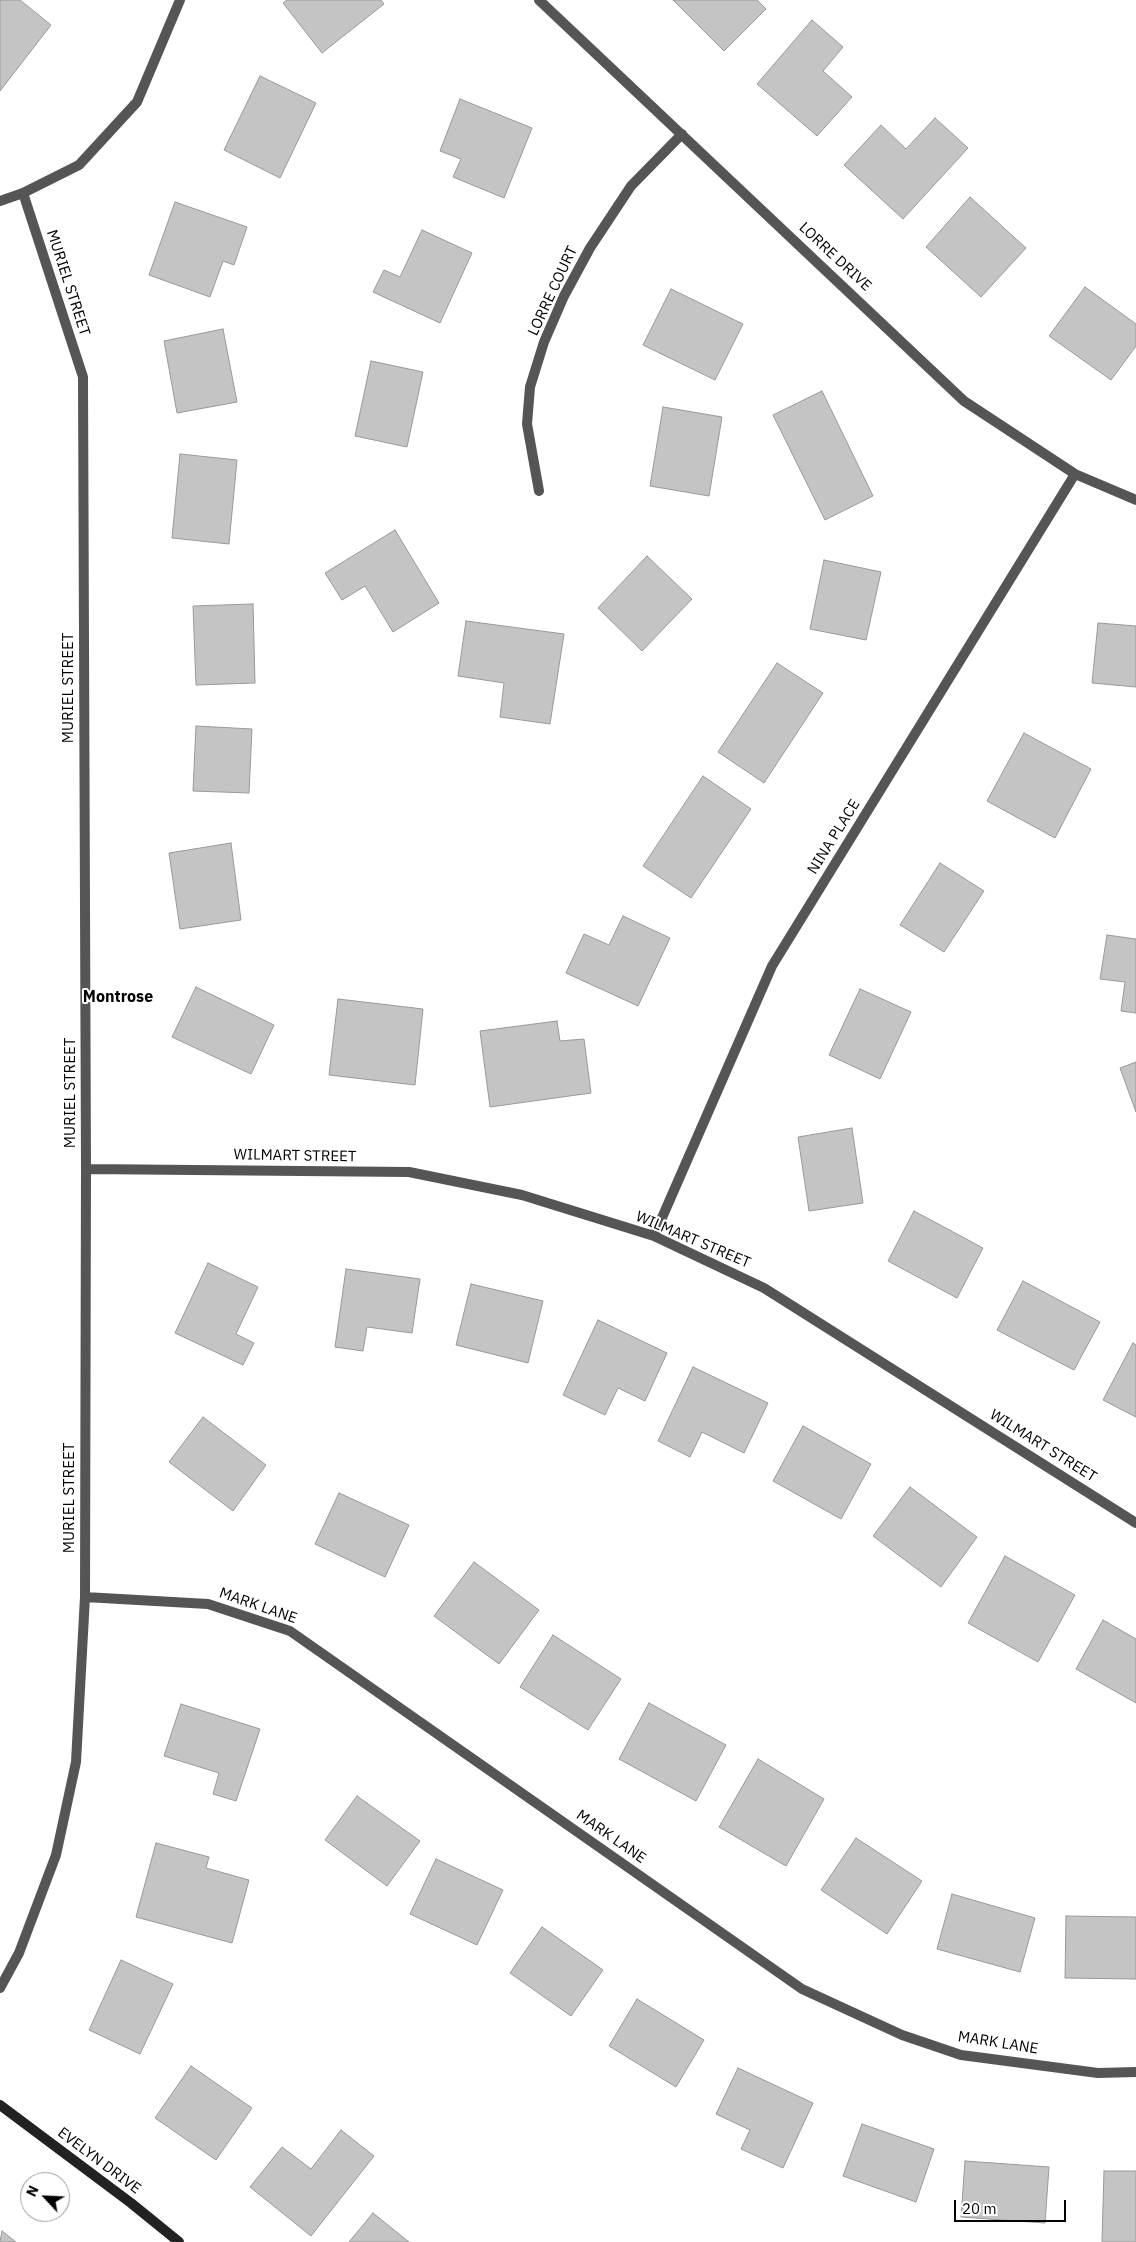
<!DOCTYPE html>
<style>
body{margin:0}
#map{position:relative;width:1136px;height:2242px;overflow:hidden;background:#fff;font-family:"IBM Plex Sans",sans-serif}
canvas{display:block}
.north{position:absolute;left:20px;top:2172px;width:50px;height:50px;box-sizing:border-box;background:#fff;border:1px solid #999;border-radius:50%;rotate:295deg;font-size:14px;font-weight:700;line-height:20px;text-align:center;color:#000}
.north::after{content:'';display:block;margin:auto;width:18px;height:22px;background:#000;clip-path:polygon(50% 0,100% 100%,50% 72%,0 100%)}
.scale{position:absolute;left:954px;top:2200px;width:112px;height:22px;box-sizing:border-box;border:2px solid #000;border-top:0;padding-left:6px;font-size:15px;line-height:18px;white-space:nowrap;color:#000;-webkit-text-stroke:4px #fff;paint-order:stroke}
</style>
<div id="map">
<canvas width="1136" height="2242"></canvas>
<div class="north">N</div>
<div class="scale">20 m</div>
</div>
<script>
const c = document.querySelector('canvas').getContext('2d');
c.lineJoin = 'round';
function fill(path, color) {
  c.fillStyle = color;
  c.fill(path, 'evenodd');
}
function shape(rows) {
  const path = new Path2D();
  for (const r of rows) {
    path.moveTo(r[0], r[1]);
    for (let i = 2; i < r.length; i += 2) path.lineTo(r[i], r[i + 1]);
  }
  return path;
}
function stroke(path, color, width, dash) {
  c.strokeStyle = color;
  c.lineWidth = width;
  c.lineCap = dash ? 'butt' : 'round';
  c.setLineDash(dash || []);
  c.stroke(path);
}
function label(font, color, halo, rows, align = 'center') {
  c.font = font + ' "IBM Plex Sans",sans-serif';
  c.lineWidth = 4;
  c.setLineDash([]);
  c.textBaseline = 'middle';
  c.strokeStyle = halo;
  c.fillStyle = color;
  for (const [text, x, y, turn = 0] of rows) {
    c.save();
    c.translate(x, y);
    c.rotate((+turn || 0) * Math.PI / 180);
    c.textAlign = isNaN(turn) ? turn : align;
    if (halo) c.strokeText(text, 0, 0);
    c.fillText(text, 0, 0);
    c.restore();
  }
}
const building = shape([
 [0,0,20,0,51,25,0,91,0,0],
 [287,0,381,0,384,4,322,53,283,3,287,0],
 [673,0,757,0,766,9,724,51,673,0],
 [812,20,843,47,823,71,852,97,817,136,757,84,812,20],
 [260,76,316,103,280,178,224,150,260,76],
 [460,99,532,128,504,198,453,177,461,159,440,151,460,99],
 [935,118,968,148,903,219,844,165,881,125,906,149,935,118],
 [970,197,1026,248,981,297,926,247,970,197],
 [175,202,247,227,234,265,223,261,210,297,149,275,175,202],
 [422,230,472,253,440,323,373,292,384,270,400,277,422,230],
 [1085,287,1136,324,1136,346,1111,380,1049,336,1085,287],
 [671,289,743,324,715,380,643,345,671,289],
 [223,329,237,402,177,413,164,341,223,329],
 [371,361,423,372,407,447,355,436,371,361],
 [822,391,873,496,825,520,773,415,822,391],
 [663,407,722,417,709,496,650,486,663,407],
 [180,454,237,460,229,544,172,538,180,454],
 [395,530,439,603,393,632,365,586,342,600,325,573,395,530],
 [647,556,692,599,642,651,598,608,647,556],
 [824,560,881,572,866,640,810,629,824,560],
 [253,604,255,683,196,685,193,606,253,604],
 [466,621,564,634,550,724,500,717,504,683,458,676,466,621],
 [1098,623,1136,626,1136,687,1092,683,1098,623],
 [777,663,823,693,764,783,718,752,777,663],
 [196,726,252,729,249,793,193,791,196,726],
 [1024,733,1091,769,1055,838,987,801,1024,733],
 [703,776,751,809,691,898,643,866,703,776],
 [231,843,241,920,180,929,169,853,231,843],
 [940,863,984,891,944,952,900,925,940,863],
 [623,916,670,938,638,1006,566,973,584,934,609,945,623,916],
 [1107,935,1136,939,1136,1013,1121,1011,1125,982,1100,979,1107,935],
 [196,987,274,1025,251,1074,172,1037,196,987],
 [860,989,911,1012,880,1079,829,1055,860,989],
 [338,999,423,1009,415,1085,329,1075,338,999],
 [557,1021,560,1041,584,1039,591,1093,490,1107,480,1031,557,1021],
 [1136,1062,1136,1112,1120,1068,1136,1062],
 [852,1128,863,1203,809,1211,798,1137,852,1128],
 [914,1211,983,1248,957,1298,888,1261,914,1211],
 [208,1263,258,1287,236,1334,254,1343,243,1365,175,1333,208,1263],
 [346,1269,420,1279,412,1333,367,1327,363,1351,335,1347,346,1269],
 [1023,1281,1100,1322,1074,1370,997,1330,1023,1281],
 [471,1284,543,1301,528,1363,456,1345,471,1284],
 [598,1320,667,1353,645,1401,618,1388,605,1415,563,1395,598,1320],
 [1133,1343,1136,1345,1136,1417,1103,1400,1133,1343],
 [693,1367,768,1403,744,1453,702,1432,690,1457,658,1441,693,1367],
 [203,1417,266,1465,233,1511,169,1462,203,1417],
 [803,1426,871,1464,841,1519,773,1481,803,1426],
 [910,1487,977,1537,941,1587,873,1536,910,1487],
 [339,1493,409,1525,385,1577,315,1544,339,1493],
 [1005,1556,1075,1595,1038,1662,968,1623,1005,1556],
 [474,1562,539,1610,499,1664,434,1616,474,1562],
 [1103,1620,1136,1639,1136,1703,1076,1669,1103,1620],
 [553,1635,621,1679,588,1730,520,1687,553,1635],
 [649,1703,726,1745,696,1801,619,1759,649,1703],
 [181,1704,260,1729,236,1801,213,1794,219,1773,164,1756,181,1704],
 [758,1759,824,1799,786,1866,719,1827,758,1759],
 [357,1796,420,1841,387,1886,325,1840,357,1796],
 [856,1838,922,1881,887,1934,821,1890,856,1838],
 [156,1843,209,1857,206,1868,249,1880,232,1943,136,1917,156,1843],
 [436,1859,503,1890,477,1945,410,1914,436,1859],
 [952,1894,1035,1918,1020,1972,937,1949,952,1894],
 [1066,1916,1136,1917,1136,1979,1065,1978,1066,1916],
 [542,1927,603,1970,571,2016,510,1973,542,1927],
 [121,1960,173,1984,140,2054,89,2030,121,1960],
 [637,1999,704,2040,676,2087,609,2046,637,1999],
 [191,2066,252,2108,216,2160,155,2118,191,2066],
 [738,2068,813,2103,783,2168,741,2149,750,2130,716,2114,738,2068],
 [862,2124,934,2149,916,2202,843,2176,862,2124],
 [341,2130,374,2156,311,2236,250,2187,282,2147,311,2169,341,2130],
 [965,2161,1049,2167,1045,2223,961,2217,965,2161],
 [1104,2171,1136,2171,1136,2242,1102,2242,1104,2171],
 [373,2213,409,2242,349,2242,373,2213],
 [2,2231,16,2242,0,2242,2,2231]
]);
const street = shape([
 [539,0,964,401,1075,474,1136,500],
 [0,201,23,193,79,165,137,102,180,0],
 [539,491,527,424,530,387,544,342,564,296,590,248,631,186,682,134],
 [86,1169,409,1172,522,1195,654,1236,764,1288,1136,1523],
 [654,1236,772,966,1075,474],
 [85,1597,208,1604,290,1631,802,1989,902,2035,961,2055,1098,2073,1136,2072],
 [0,1988,19,1953,56,1855,76,1762,85,1597,86,1169,83,377,23,193]
]);
const secondary = shape([
 [0,2105,131,2203,179,2242]
]);
const streetNames = [
 ["LORRE DRIVE",835,257,43],
 ["MURIEL STREET",68,283,72],
 ["LORRE COURT",553,291,-65],
 ["MURIEL STREET",69,688,-90],
 ["NINA PLACE",834,837,-58],
 ["MURIEL STREET",71,1093,-90],
 ["WILMART STREET",295,1156,1],
 ["WILMART STREET",693,1240,23],
 ["WILMART STREET",1043,1446,32],
 ["MURIEL STREET",70,1498,-90],
 ["MARK LANE",258,1606,19],
 ["MARK LANE",611,1837,35],
 ["MARK LANE",998,2043,9],
 ["EVELYN DRIVE",99,2161,37]
];
const neighbourhoodNames = [
 ["Montrose",118,997]
];
fill(building, '#c4c4c4');
stroke(building, '#999', 1);
stroke(street, '#555', 10);
stroke(secondary, '#222', 10);
label('15px', '#000', '#fff', streetNames);
label('bold 16px', '#000', '#fff', neighbourhoodNames);
</script>
